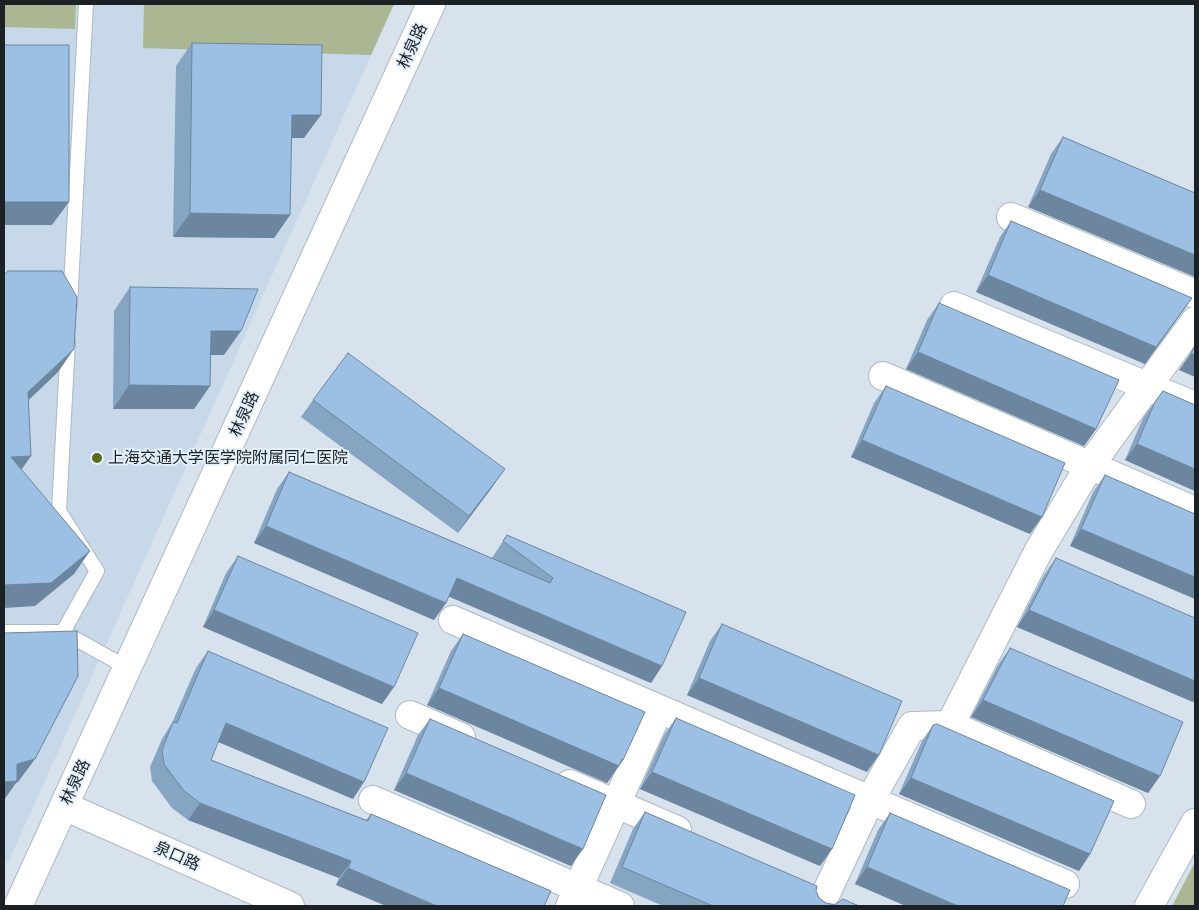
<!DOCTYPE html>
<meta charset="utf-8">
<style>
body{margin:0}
#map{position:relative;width:1199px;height:910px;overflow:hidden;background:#d7e2ed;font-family:"Exo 2",sans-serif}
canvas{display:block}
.frame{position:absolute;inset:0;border:5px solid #1c2125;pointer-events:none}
</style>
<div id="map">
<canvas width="1199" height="910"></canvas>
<div class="frame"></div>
</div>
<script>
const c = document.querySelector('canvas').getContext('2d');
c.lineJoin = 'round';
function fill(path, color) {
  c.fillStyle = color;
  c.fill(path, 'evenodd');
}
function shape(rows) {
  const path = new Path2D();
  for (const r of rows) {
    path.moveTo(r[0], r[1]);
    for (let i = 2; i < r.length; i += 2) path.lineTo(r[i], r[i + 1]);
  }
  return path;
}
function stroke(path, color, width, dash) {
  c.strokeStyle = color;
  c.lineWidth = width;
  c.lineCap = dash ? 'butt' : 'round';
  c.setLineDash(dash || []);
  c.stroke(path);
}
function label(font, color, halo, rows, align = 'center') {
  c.font = font + ' "Exo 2","Noto Sans SC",sans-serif';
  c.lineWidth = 4;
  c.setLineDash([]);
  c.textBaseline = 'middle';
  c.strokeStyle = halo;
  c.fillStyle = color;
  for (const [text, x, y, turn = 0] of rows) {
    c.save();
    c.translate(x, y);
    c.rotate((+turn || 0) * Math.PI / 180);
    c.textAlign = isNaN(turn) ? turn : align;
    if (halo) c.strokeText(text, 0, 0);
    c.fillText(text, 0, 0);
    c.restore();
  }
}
const built = shape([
 [4,4,394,4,8,863,4,861]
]);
const green = shape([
 [4,4,76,4,75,29,4,27],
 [144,4,394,4,371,55,143,48],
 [1195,862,1195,906,1172,906]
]);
const service = shape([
 [70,305,86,4],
 [68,341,59,511,97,571,63,632,128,668],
 [4,632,58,632]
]);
const minor = shape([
 [1011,217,1195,294],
 [954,306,1195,406],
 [883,376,1195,511],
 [453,620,1065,884],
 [410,715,461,737],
 [950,725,1131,804],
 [570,784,677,830],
 [373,800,620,906],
 [570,906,659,709],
 [820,906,870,800,912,726,950,725,1038,552,1090,465,1195,321]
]);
const tertiary = shape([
 [64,806,290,906],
 [18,906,431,4],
 [1149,906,1195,823]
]);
const wall = shape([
 [192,43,304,138,291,138,290,215,274,238,173,237,176,66],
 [1063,137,1195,193,1028,207,1051,154],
 [1011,221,1192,298,1145,364,976,292,1000,237],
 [130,287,224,355,211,355,210,386,194,409,113,409,114,311],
 [939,303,1096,429,1084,446,906,369,927,320],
 [886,386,1030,534,851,457,874,403],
 [1163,391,1195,405,1195,491,1125,460,1143,418],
 [313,400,493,486,458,533,301,417],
 [289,472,492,558,507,535,662,666,651,683,449,596,446,603,434,620,254,543,277,489],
 [1105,475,1195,514,1070,546,1093,492],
 [238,556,382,704,203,627,226,573],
 [1056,558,1195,618,1195,698,1193,702,1017,627,1044,575],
 [722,624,867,772,687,695,710,641],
 [463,634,623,760,607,783,427,705,451,651],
 [1010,648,1160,776,1148,793,971,717,998,665],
 [208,651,353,799,218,742,211,760,366,820,371,814,551,891,336,885,339,878,188,820,172,808,152,781,150,767,162,739,172,723,196,668],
 [676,718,832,849,820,866,640,789,664,735],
 [430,719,571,866,394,790,418,735],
 [933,725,1090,854,1079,871,899,794,922,741],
 [645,812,816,891,819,898,826,903,859,906,663,906,610,883,633,829],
 [890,813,1063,906,906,906,855,884,878,830]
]);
const shadedWall = shape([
 [292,115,321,115,304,138,275,138],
 [1040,190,1195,255,1195,277,1028,207],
 [4,202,69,202,52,225,4,225],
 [190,213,290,215,274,238,173,237],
 [988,275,1192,298,1145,364,976,292],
 [211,331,241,331,224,355,194,355],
 [74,349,58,372,12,416,28,392],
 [918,352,1096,429,1084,446,906,369],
 [1191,353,1195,355,1195,377,1179,370],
 [129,385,210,386,194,409,113,409],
 [862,440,1042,517,1030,534,851,457],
 [1137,444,1195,469,1195,491,1125,460],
 [31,456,14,480,11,457],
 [505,469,493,486,458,533,469,516],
 [266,526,446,603,434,620,254,543],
 [1081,529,1195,577,1195,599,1070,546],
 [90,551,74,574,35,606,4,608,4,585],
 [457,578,662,666,651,683,445,595],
 [214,610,394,687,382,704,203,627],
 [1029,610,1195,681,1195,698,1193,702,1017,627],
 [699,678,879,755,867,772,687,695],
 [439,688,622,759,623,760,607,783,427,705],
 [983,700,1160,776,1148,793,971,717],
 [226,723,364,782,353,799,214,740],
 [35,759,18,782,16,783,4,800,4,782,17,764],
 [652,772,832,849,820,866,640,789],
 [406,773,583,849,571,866,394,790],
 [911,778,1090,854,1079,871,899,794],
 [200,803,351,861,339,878,188,820],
 [867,867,958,906,906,906,855,884],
 [348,868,437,906,386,906,336,885]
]);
const building = shape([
 [192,43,322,45,321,115,292,115,290,215,190,213,192,43],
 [4,45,69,45,69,202,4,202,4,45],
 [1063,137,1195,193,1195,255,1040,190,1063,137],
 [1011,221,1192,298,1156,347,988,275,1011,221],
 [8,271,62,271,77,297,74,349,28,392,31,456,11,457,90,551,51,583,4,585,4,275,8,271],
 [130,287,258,289,241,331,211,331,210,386,129,385,130,287],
 [939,303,1119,380,1096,429,918,352,939,303],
 [1195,346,1195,355,1191,353,1195,346],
 [348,353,505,469,469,516,313,400,348,353],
 [886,386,1065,463,1042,517,862,440,886,386],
 [1163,391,1195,405,1195,469,1137,444,1155,402,1163,391],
 [289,472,550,583,553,578,503,541,507,535,686,612,662,666,457,578,446,603,266,526,289,472],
 [1105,475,1195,514,1195,577,1081,529,1105,475],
 [238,556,418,633,394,687,214,610,238,556],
 [1056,558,1195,618,1195,681,1029,610,1056,558],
 [722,624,902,701,879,755,699,678,722,624],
 [77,631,78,676,35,759,17,764,17,781,4,782,4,633,77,631],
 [463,634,645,712,623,760,622,759,619,766,439,688,463,634],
 [1010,648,1183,722,1160,776,983,700,1010,648],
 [208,651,388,728,364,782,226,723,211,760,368,821,371,814,551,891,544,906,437,906,348,868,351,861,200,803,184,791,164,764,162,750,173,722,177,723,208,651],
 [676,718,855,795,832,849,652,772,676,718],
 [430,719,606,795,583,849,406,773,430,719],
 [937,724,1114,801,1090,854,911,778,933,725,937,724],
 [645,812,817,886,816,891,819,898,826,903,834,905,843,899,859,906,713,906,622,867,645,812],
 [890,813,1070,890,1063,906,958,906,867,867,890,813]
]);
const markers = [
 [97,458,6,"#5a6c18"]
];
const streetNames = [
 ["林泉路",412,46,-65],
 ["林泉路",244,414,-65],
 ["林泉路",75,782,-65],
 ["泉口路",177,856,24]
];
const poiNames = [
 ["上海交通大学医学院附属同仁医院",108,458]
];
fill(built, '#c7d8e8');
fill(green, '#abb692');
stroke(service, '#aeb9c4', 16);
stroke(minor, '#aeb9c4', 30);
stroke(tertiary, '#aeb9c4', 30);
stroke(service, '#fff', 14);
stroke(minor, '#fff', 28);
stroke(tertiary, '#fff', 28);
fill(wall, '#85a5c3');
fill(shadedWall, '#6c869f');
fill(building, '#9bc0e3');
stroke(building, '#6c869f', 1);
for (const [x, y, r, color] of markers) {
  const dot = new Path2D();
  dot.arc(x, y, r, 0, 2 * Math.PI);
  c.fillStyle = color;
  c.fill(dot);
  stroke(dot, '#e4f0fb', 2);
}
label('16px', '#1c2125', '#e4f0fb', streetNames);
label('16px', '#1c2125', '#e4f0fb', poiNames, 'left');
</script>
